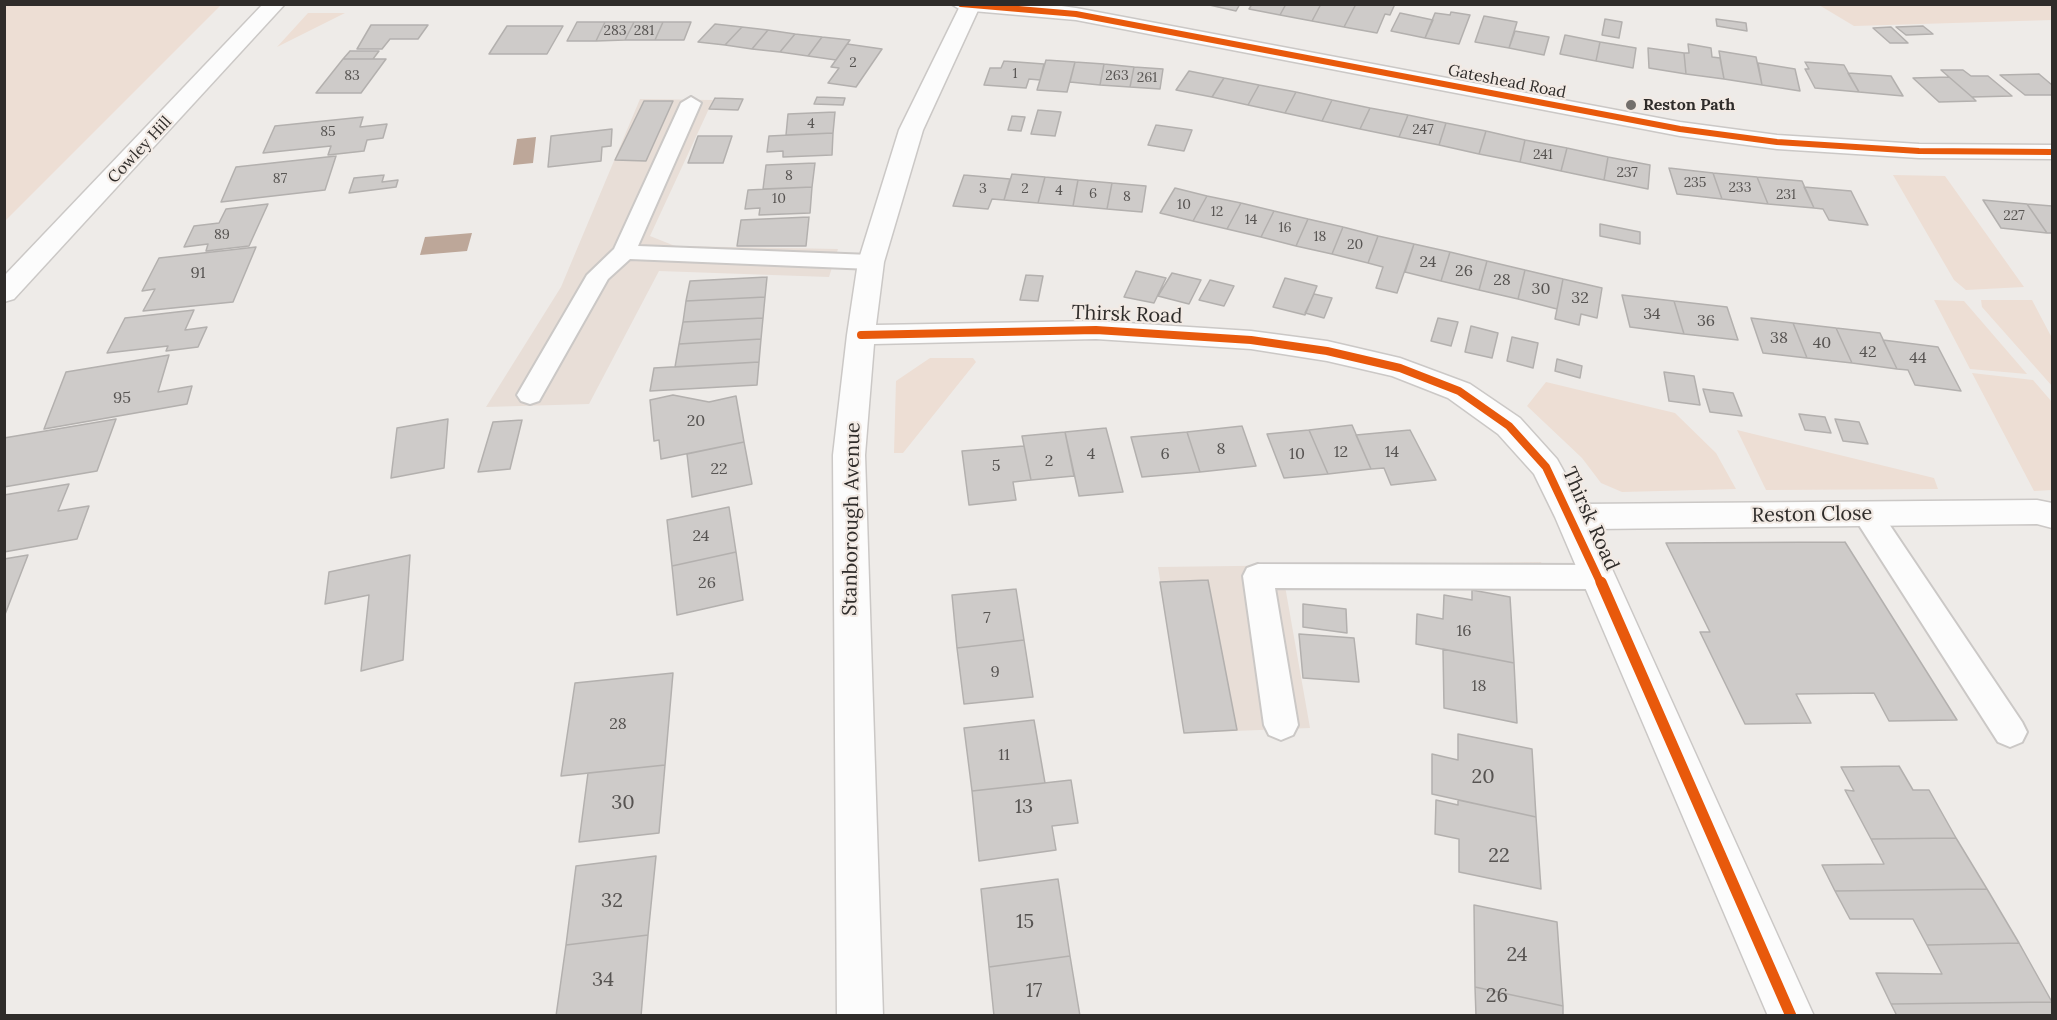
<!DOCTYPE html>
<style>
body{margin:0}
#map{position:relative;width:2057px;height:1020px;overflow:hidden;background:#eeebe8;font-family:Lora,serif}
canvas{display:block}
.frame{position:absolute;inset:0;border:6px solid #2f2c2a;pointer-events:none}
</style>
<div id="map">
<canvas width="2057" height="1020"></canvas>
<div class="frame"></div>
</div>
<script>
const c = document.querySelector('canvas').getContext('2d');
c.lineJoin = 'round';
function fill(path, color) {
  c.fillStyle = color;
  c.fill(path, 'evenodd');
}
function shape(rows) {
  const path = new Path2D();
  for (const r of rows) {
    path.moveTo(r[0], r[1]);
    for (let i = 2; i < r.length; i += 2) path.lineTo(r[i], r[i + 1]);
  }
  return path;
}
function stroke(path, color, width, dash) {
  c.strokeStyle = color;
  c.lineWidth = width;
  c.lineCap = dash ? 'butt' : 'round';
  c.setLineDash(dash || []);
  c.stroke(path);
}
function label(font, color, halo, rows, align = 'center') {
  c.font = font + ' Lora,serif';
  c.lineWidth = 4.5;
  c.setLineDash([]);
  c.textBaseline = 'middle';
  c.strokeStyle = halo;
  c.fillStyle = color;
  for (const [text, x, y, turn = 0] of rows) {
    c.save();
    c.translate(x, y);
    c.rotate((+turn || 0) * Math.PI / 180);
    c.textAlign = isNaN(turn) ? turn : align;
    if (halo) c.strokeText(text, 0, 0);
    c.fillText(text, 0, 0);
    c.restore();
  }
}
const built = shape([
 [640,99,713,100,650,236,675,246,838,249,829,277,659,271,589,404,486,407,561,287],
 [1541,562,1554,588,1285,586,1310,728,1184,733,1158,567]
]);
const green = shape([
 [5,4,221,4,221,5,5,221],
 [1819,5,2052,5,2052,20,1854,26],
 [308,13,345,13,277,47],
 [1893,175,1945,176,2024,287,1966,290,1954,280],
 [1934,300,1964,301,2027,374,1970,369],
 [1981,300,2032,300,2052,338,2052,386,1982,307],
 [930,358,973,358,976,362,903,453,894,453,896,381],
 [1972,373,2033,380,2052,402,2052,490,2034,491],
 [1546,382,1675,413,1716,453,1736,489,1622,492,1601,483,1582,458,1527,406],
 [1737,430,1934,478,1938,489,1766,490]
]);
const water = shape([
 [536,137,533,163,513,165,517,139],
 [472,233,467,251,420,255,425,237]
]);
const building = shape([
 [1205,4,1240,4,1236,11,1205,4],
 [1252,4,1286,4,1280,15,1249,9,1252,4],
 [1286,4,1321,4,1312,21,1280,15,1286,4],
 [1321,4,1356,4,1344,27,1312,21,1321,4],
 [1356,4,1395,4,1390,15,1385,14,1377,33,1344,27,1356,4],
 [1451,12,1470,15,1459,44,1425,38,1435,13,1450,15,1451,12],
 [1400,13,1433,20,1425,38,1391,31,1400,13],
 [1484,16,1517,22,1509,48,1475,42,1484,16],
 [1605,19,1622,22,1619,38,1602,35,1605,19],
 [1716,19,1746,23,1747,31,1717,26,1716,19],
 [577,22,605,22,596,41,567,41,577,22],
 [605,22,634,22,625,40,596,41,605,22],
 [634,22,663,22,655,40,625,40,634,22],
 [663,22,691,22,684,40,655,40,663,22],
 [715,24,742,27,725,45,698,42,715,24],
 [371,25,428,25,418,39,390,39,382,49,357,49,371,25],
 [507,26,563,26,547,54,489,54,507,26],
 [1923,26,1933,34,1906,35,1896,27,1923,26],
 [742,27,768,30,752,49,725,45,742,27],
 [1891,27,1908,43,1890,43,1873,28,1891,27],
 [768,30,795,34,780,52,752,49,768,30],
 [1515,31,1549,37,1544,55,1509,48,1515,31],
 [795,34,822,37,808,56,780,52,795,34],
 [1565,35,1600,42,1596,61,1560,54,1565,35],
 [822,37,850,40,836,60,808,56,822,37],
 [1600,42,1636,48,1633,68,1596,61,1600,42],
 [847,44,882,49,856,87,828,83,839,68,831,67,847,44],
 [1688,44,1711,48,1712,57,1720,58,1724,79,1686,74,1684,53,1689,53,1688,44],
 [1648,48,1684,53,1686,74,1649,68,1648,48],
 [350,51,379,51,373,59,343,59,350,51],
 [1719,51,1756,57,1762,85,1724,79,1719,51],
 [343,59,386,59,361,93,316,93,343,59],
 [1046,60,1075,62,1067,92,1037,90,1046,60],
 [1004,61,1044,64,1040,80,1029,79,1026,88,984,85,990,68,1001,68,1004,61],
 [1075,62,1104,64,1100,85,1070,82,1075,62],
 [1805,62,1844,65,1859,92,1815,88,1805,69,1809,69,1805,62],
 [1758,63,1795,69,1800,91,1762,85,1758,63],
 [1104,64,1134,67,1130,87,1100,85,1104,64],
 [1134,67,1163,69,1160,89,1130,87,1134,67],
 [1941,70,1963,70,1971,76,1988,76,2012,96,1972,97,1941,70],
 [1189,71,1224,78,1212,97,1176,90,1189,71],
 [1848,73,1891,76,1903,96,1859,92,1848,73],
 [2039,74,2052,85,2052,95,2025,95,2000,75,2039,74],
 [1949,77,1972,97,1976,101,1939,102,1913,78,1949,77],
 [1224,78,1259,85,1248,105,1212,97,1224,78],
 [1259,85,1296,92,1285,113,1248,105,1259,85],
 [1296,92,1332,100,1322,121,1285,113,1296,92],
 [817,97,845,98,843,105,814,104,817,97],
 [715,98,743,99,738,110,709,109,715,98],
 [1332,100,1370,108,1360,129,1322,121,1332,100],
 [644,101,673,101,646,161,615,160,644,101],
 [1370,108,1408,115,1399,137,1360,129,1370,108],
 [1038,110,1061,112,1055,136,1031,134,1038,110],
 [835,112,833,133,786,135,788,114,835,112],
 [1408,115,1446,123,1439,145,1399,137,1408,115],
 [1012,116,1025,117,1021,131,1008,130,1012,116],
 [363,117,360,127,387,124,383,138,367,140,364,151,328,155,331,146,263,153,275,126,363,117],
 [1446,123,1486,131,1479,154,1439,145,1446,123],
 [1156,125,1192,130,1184,151,1148,145,1156,125],
 [612,129,611,146,602,147,601,161,548,167,551,136,612,129],
 [1486,131,1525,140,1520,162,1479,154,1486,131],
 [833,133,832,155,783,157,783,151,767,152,769,136,833,133],
 [698,136,732,136,723,163,688,163,698,136],
 [1525,140,1567,148,1561,171,1520,162,1525,140],
 [1567,148,1608,157,1604,180,1561,171,1567,148],
 [336,156,325,190,221,202,236,167,336,156],
 [1608,157,1650,165,1648,189,1604,180,1608,157],
 [815,163,812,187,763,189,766,165,815,163],
 [1669,168,1713,173,1722,199,1677,194,1669,168],
 [1713,173,1757,177,1768,204,1722,199,1713,173],
 [1012,174,1045,177,1038,203,1004,200,1012,174],
 [384,175,382,182,398,180,396,187,349,193,354,178,384,175],
 [964,175,1010,179,1004,200,992,199,988,209,953,206,964,175],
 [1045,177,1078,180,1073,206,1038,203,1045,177],
 [1757,177,1802,181,1814,208,1768,204,1757,177],
 [1078,180,1112,183,1107,209,1073,206,1078,180],
 [1112,183,1146,186,1142,212,1107,209,1112,183],
 [812,187,810,213,759,215,760,208,745,209,748,190,812,187],
 [1804,187,1851,191,1868,225,1829,220,1823,209,1814,208,1804,187],
 [1175,188,1207,196,1193,221,1160,213,1175,188],
 [1207,196,1241,203,1227,229,1193,221,1207,196],
 [1983,200,2027,204,2047,233,2001,228,1983,200],
 [1241,203,1274,211,1261,237,1227,229,1241,203],
 [268,204,249,246,206,251,208,244,184,247,194,226,219,223,226,209,268,204],
 [2027,204,2052,206,2052,233,2047,233,2027,204],
 [1274,211,1308,219,1296,246,1261,237,1274,211],
 [809,217,806,246,737,246,741,220,809,217],
 [1308,219,1343,227,1332,254,1296,246,1308,219],
 [1600,224,1640,232,1640,244,1600,236,1600,224],
 [1343,227,1378,236,1368,263,1332,254,1343,227],
 [1378,236,1414,244,1397,293,1376,288,1383,267,1368,263,1378,236],
 [1414,244,1450,252,1441,281,1405,272,1414,244],
 [256,247,233,302,143,311,155,289,142,291,159,258,256,247],
 [1450,252,1487,261,1479,290,1441,281,1450,252],
 [1487,261,1525,270,1518,299,1479,290,1487,261],
 [1525,270,1563,279,1557,309,1518,299,1525,270],
 [1136,271,1166,278,1154,303,1124,297,1136,271],
 [1172,273,1201,280,1189,304,1158,296,1172,273],
 [1026,275,1043,276,1038,301,1020,300,1026,275],
 [767,277,765,297,686,301,690,281,767,277],
 [1285,278,1317,286,1305,315,1273,307,1285,278],
 [1563,279,1602,288,1597,318,1581,314,1579,325,1555,319,1563,279],
 [1210,280,1234,286,1224,306,1199,300,1210,280],
 [1314,294,1332,298,1324,318,1305,313,1314,294],
 [1622,295,1674,301,1684,334,1630,327,1622,295],
 [765,297,763,318,683,322,686,301,765,297],
 [1674,301,1727,307,1738,340,1684,334,1674,301],
 [194,310,185,330,207,327,198,347,166,351,168,346,107,353,125,318,194,310],
 [763,318,761,339,679,344,683,322,763,318],
 [1438,318,1458,322,1451,346,1431,341,1438,318],
 [1751,318,1793,323,1807,358,1763,353,1751,318],
 [1793,323,1836,328,1852,363,1807,358,1793,323],
 [1471,326,1498,333,1492,358,1465,352,1471,326],
 [1836,328,1880,333,1897,369,1852,363,1836,328],
 [1512,337,1538,343,1533,368,1507,361,1512,337],
 [761,339,759,362,675,367,679,344,761,339],
 [1883,340,1938,347,1961,391,1915,385,1908,370,1897,369,1883,340],
 [169,355,158,392,192,386,187,404,44,429,66,372,169,355],
 [1557,359,1582,366,1580,378,1555,371,1557,359],
 [759,362,757,385,650,391,654,368,759,362],
 [1664,372,1694,376,1700,405,1669,401,1664,372],
 [1703,389,1733,393,1742,416,1710,412,1703,389],
 [673,395,709,402,736,396,744,442,661,459,659,440,654,441,650,400,673,395],
 [1799,414,1825,417,1831,433,1805,430,1799,414],
 [116,419,97,471,4,487,4,438,116,419],
 [448,419,444,468,391,478,397,428,448,419],
 [1835,419,1859,422,1868,444,1843,441,1835,419],
 [522,420,510,469,478,472,493,422,522,420],
 [1352,425,1371,469,1328,474,1309,430,1352,425],
 [1242,426,1256,466,1200,472,1187,432,1242,426],
 [1106,428,1123,492,1079,496,1065,432,1106,428],
 [1309,430,1328,474,1284,478,1267,434,1309,430],
 [1410,430,1436,480,1391,485,1384,468,1371,469,1356,435,1410,430],
 [1065,432,1074,476,1031,480,1022,436,1065,432],
 [1187,432,1200,472,1142,477,1131,437,1187,432],
 [744,442,752,484,692,497,687,454,744,442],
 [1024,446,1031,480,1013,482,1016,500,969,505,962,451,1024,446],
 [69,484,58,511,89,506,77,539,4,552,4,495,69,484],
 [729,507,736,552,672,566,667,520,729,507],
 [1845,542,1957,720,1889,721,1874,693,1796,694,1811,723,1745,724,1700,632,1710,632,1666,543,1845,542],
 [736,552,743,600,677,615,672,566,736,552],
 [28,555,4,617,4,559,28,555],
 [410,555,403,660,361,671,369,595,325,604,329,572,410,555],
 [1208,580,1237,730,1184,733,1160,582,1208,580],
 [1016,589,1024,640,957,648,952,595,1016,589],
 [1472,590,1510,597,1514,663,1416,644,1417,614,1443,619,1444,595,1472,600,1472,590],
 [1303,604,1346,609,1347,633,1303,627,1303,604],
 [1299,634,1354,638,1359,682,1303,678,1299,634],
 [1024,640,1033,697,964,704,957,648,1024,640],
 [1443,649,1514,663,1517,723,1444,708,1443,649],
 [673,673,665,765,561,776,575,683,673,673],
 [1034,720,1045,783,972,791,964,728,1034,720],
 [1458,734,1532,749,1536,817,1432,794,1432,754,1458,760,1458,734],
 [665,765,659,833,579,842,588,773,665,765],
 [1899,766,1913,790,1929,790,1956,838,1871,839,1845,790,1854,791,1841,767,1899,766],
 [1071,780,1078,823,1052,826,1056,850,979,861,972,791,1071,780],
 [1436,800,1458,805,1458,800,1536,817,1541,889,1459,872,1459,839,1435,834,1436,800],
 [1956,838,1987,889,1835,891,1822,865,1884,864,1871,839,1956,838],
 [656,856,648,935,566,945,576,866,656,856],
 [1058,879,1070,956,989,967,981,889,1058,879],
 [1987,889,2019,943,1927,945,1913,919,1850,919,1835,891,1987,889],
 [1474,905,1557,922,1563,1006,1475,987,1474,905],
 [648,935,641,1016,556,1016,566,945,648,935],
 [2019,943,2052,1002,1891,1004,1876,973,1942,974,1927,945,2019,943],
 [1070,956,1080,1016,994,1016,989,967,1070,956],
 [1475,987,1563,1006,1563,1016,1476,1016,1475,987],
 [2052,1002,2052,1016,1897,1016,1891,1004,2052,1002]
]);
const service = shape([
 [691,97,701,103,638,246,871,255,879,257,883,262,879,267,871,269,630,259,608,279,539,401,530,404,521,401,517,395,587,275,614,249,681,103,691,97],
 [1867,503,1877,506,2022,722,2027,732,2022,742,2010,747,1998,742,1857,522,1853,514,1857,506,1867,503],
 [1258,564,1596,565,1607,569,1611,577,1607,585,1596,589,1275,588,1298,725,1293,735,1281,740,1269,735,1264,725,1243,576,1247,568,1258,564]
]);
const minor = shape([
 [961,4,980,6,923,130,884,262,876,325,1096,321,1251,331,1327,341,1400,358,1470,384,1520,418,1557,459,1582,504,2037,500,2052,503,2052,528,2037,524,1594,529,1814,1016,1768,1016,1555,517,1534,474,1498,434,1448,398,1392,376,1327,361,1251,349,1096,339,874,344,865,455,883,1016,837,1016,833,455,847,335,858,262,899,130,961,4]
]);
const tertiary = shape([
 [951,4,1047,4,1076,8,1680,122,1777,135,1919,144,2052,145,2052,159,1919,158,1777,149,1680,136,1076,20,961,10,951,4]
]);
const secondary = shape([
 [263,4,285,4,14,299,4,302,4,276,263,4]
]);
const cyclewayFar2 = shape([
 [961,4,1076,14,1680,129,1777,142,1919,151,2052,152]
]);
const cyclewayFar1 = shape([
 [861,335,1096,330,1251,340,1327,351,1400,368,1459,391,1509,426,1546,467,1601,584]
]);
const cycleway = shape([
 [1601,582,1791,1016]
]);
const markers = [
 [1631,105,6,"#726f6c"]
];
const farNumbernames = [
 ["283",615,31],
 ["281",644,31],
 ["2",853,63],
 ["1",1015,74],
 ["83",352,76],
 ["263",1117,76],
 ["261",1147,78],
 ["4",811,124],
 ["247",1423,130],
 ["85",328,132],
 ["241",1543,155],
 ["237",1627,173],
 ["8",789,176],
 ["87",280,179],
 ["235",1695,183],
 ["233",1740,188],
 ["3",983,189],
 ["2",1025,189],
 ["4",1059,191],
 ["6",1093,194],
 ["231",1786,195],
 ["8",1127,197],
 ["10",779,199],
 ["10",1184,205],
 ["12",1217,212],
 ["227",2014,216],
 ["14",1251,220],
 ["16",1285,228],
 ["89",222,235],
 ["18",1320,237],
 ["20",1355,245]
];
const farStreetnames = [
 ["Gateshead Road",1507,82,11],
 ["Cowley Hill",140,150,-47]
];
const farPoinames = [
 ["Reston Path",1643,105]
];
const numberNames = [
 ["24",1428,262],
 ["26",1464,271],
 ["91",198,273],
 ["28",1502,280],
 ["30",1541,289],
 ["32",1580,298],
 ["34",1652,314],
 ["36",1706,321],
 ["38",1779,338],
 ["40",1822,343],
 ["42",1868,352],
 ["44",1918,358],
 ["95",122,398],
 ["20",696,421],
 ["8",1221,449],
 ["12",1341,452],
 ["14",1392,452],
 ["4",1091,454],
 ["6",1165,454],
 ["10",1297,454],
 ["2",1049,461],
 ["5",996,466],
 ["22",719,469],
 ["24",701,536],
 ["26",707,583],
 ["7",987,618],
 ["16",1464,631],
 ["9",995,672],
 ["18",1479,686],
 ["28",618,724],
 ["11",1004,755]
];
const streetNames = [
 ["Thirsk Road",1127,315,2],
 ["Reston Close",1812,515,-1],
 ["Stanborough Avenue",852,519,-89],
 ["Thirsk Road",1590,519,66]
];
const nearNumbernames = [
 ["20",1483,777],
 ["30",623,803],
 ["13",1024,807],
 ["22",1499,856],
 ["32",612,901],
 ["15",1025,922],
 ["24",1517,955],
 ["34",603,980],
 ["17",1034,991],
 ["26",1497,996]
];
fill(built, '#e8ded7');
fill(green, '#edded4');
fill(water, '#bda799');
fill(building, '#cecbc9');
stroke(building, '#b3b0ae', 1.5);
stroke(service, '#cbc8c6', 4);
stroke(minor, '#cbc8c6', 3);
stroke(tertiary, '#cbc8c6', 3);
stroke(secondary, '#cbc8c6', 3);
fill(service, '#fcfcfc');
fill(minor, '#fcfcfc');
fill(tertiary, '#fcfcfc');
fill(secondary, '#fcfcfc');
stroke(cyclewayFar2, '#e8590c', 6);
stroke(cyclewayFar1, '#e8590c', 8);
stroke(cycleway, '#e8590c', 11);
for (const [x, y, r, color] of markers) {
  const dot = new Path2D();
  dot.arc(x, y, r, 0, 2 * Math.PI);
  c.fillStyle = color;
  c.fill(dot);
  stroke(dot, '#f2eae4', 2);
}
label('14px', '#575452', null, farNumbernames);
label('16px', '#2f2c2a', '#f2eae4', farStreetnames);
label('bold 16px', '#2f2c2a', '#f2eae4', farPoinames, 'left');
label('16px', '#575452', null, numberNames);
label('20px', '#2f2c2a', '#f2eae4', streetNames);
label('20px', '#575452', null, nearNumbernames);
</script>
